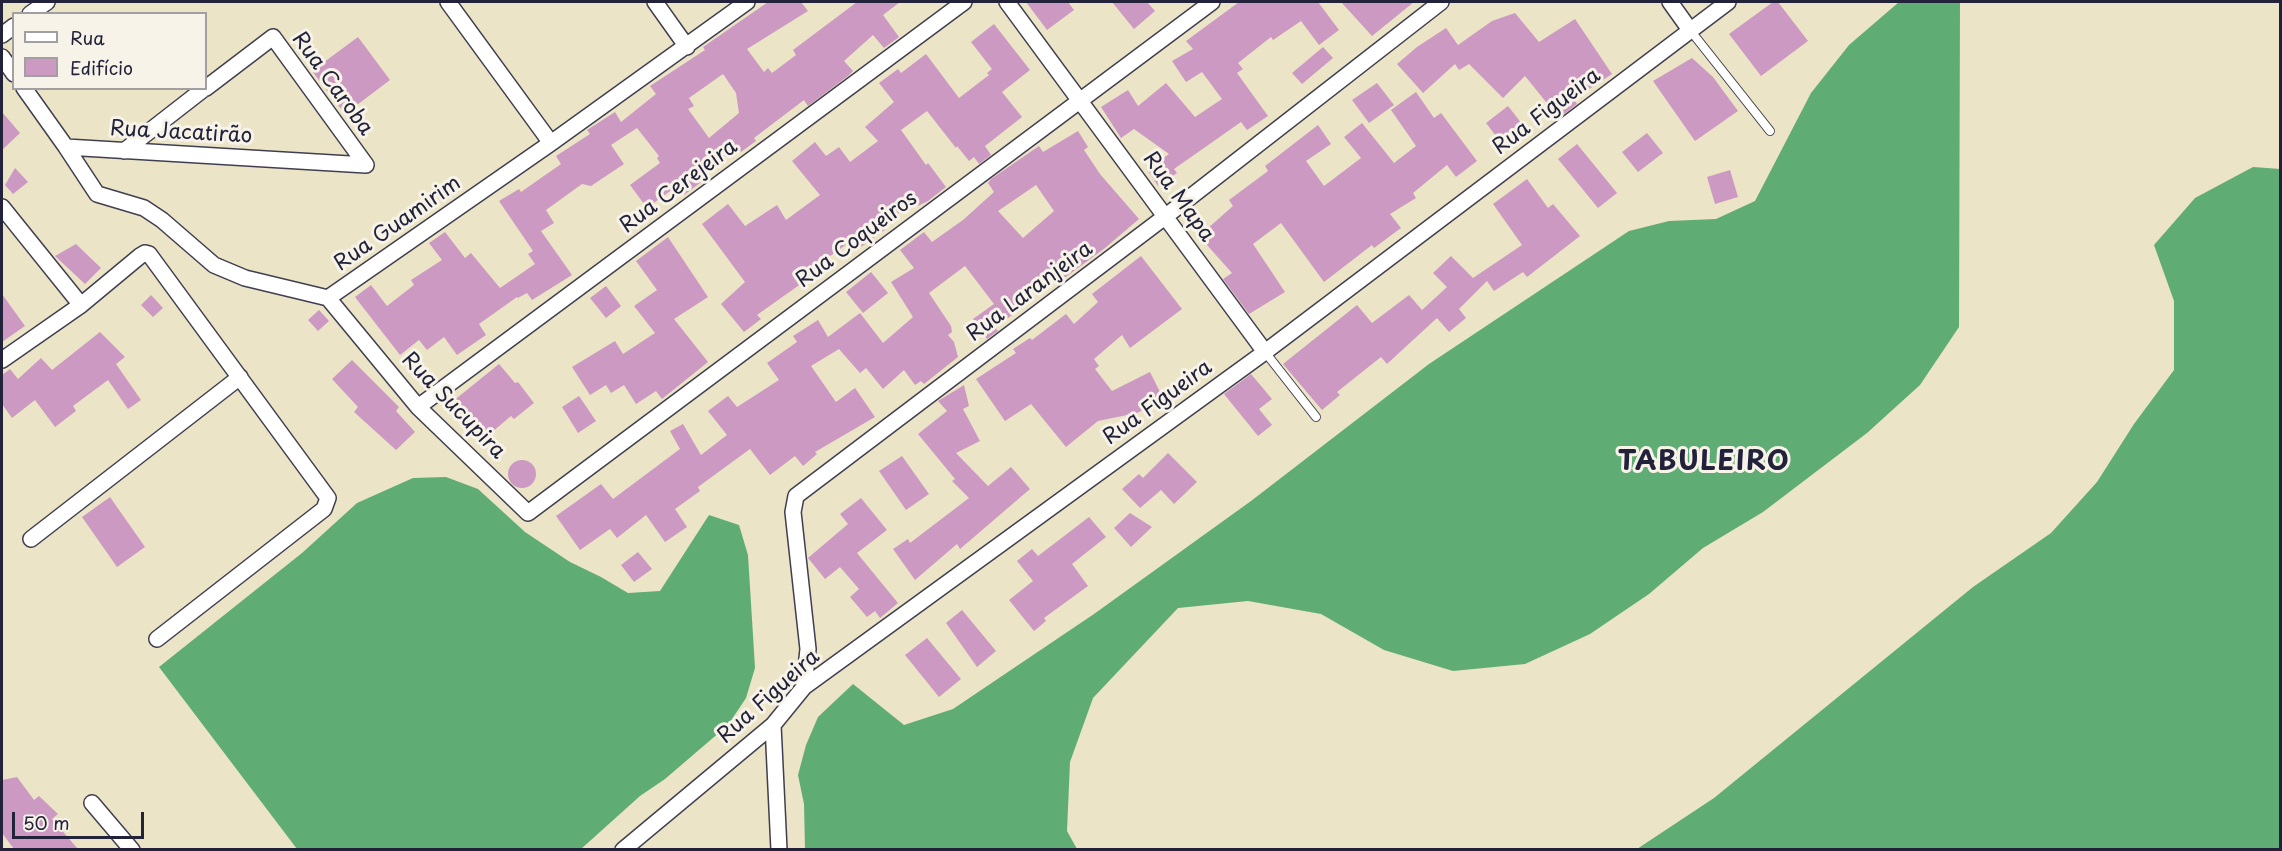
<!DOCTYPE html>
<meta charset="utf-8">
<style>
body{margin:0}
#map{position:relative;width:2282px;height:851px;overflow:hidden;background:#ebe4c6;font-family:"Playpen Sans",sans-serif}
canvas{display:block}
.frame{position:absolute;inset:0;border:3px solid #22223b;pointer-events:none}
.legend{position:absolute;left:12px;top:12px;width:195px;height:78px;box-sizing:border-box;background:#f7f3e8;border:2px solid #a29fa3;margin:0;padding:8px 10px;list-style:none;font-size:18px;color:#22223b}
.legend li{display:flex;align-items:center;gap:12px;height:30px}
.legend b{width:30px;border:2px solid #a29fa3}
.scale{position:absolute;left:12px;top:812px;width:132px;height:27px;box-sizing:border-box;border:3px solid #22223b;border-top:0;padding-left:8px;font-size:18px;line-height:21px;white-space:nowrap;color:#22223b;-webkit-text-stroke:4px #f7f3e8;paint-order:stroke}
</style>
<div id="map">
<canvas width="2282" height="851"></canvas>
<div class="frame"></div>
<ul class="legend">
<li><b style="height:8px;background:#fff"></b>Rua</li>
<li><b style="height:16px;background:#cc99c3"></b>Edifício</li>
</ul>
<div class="scale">50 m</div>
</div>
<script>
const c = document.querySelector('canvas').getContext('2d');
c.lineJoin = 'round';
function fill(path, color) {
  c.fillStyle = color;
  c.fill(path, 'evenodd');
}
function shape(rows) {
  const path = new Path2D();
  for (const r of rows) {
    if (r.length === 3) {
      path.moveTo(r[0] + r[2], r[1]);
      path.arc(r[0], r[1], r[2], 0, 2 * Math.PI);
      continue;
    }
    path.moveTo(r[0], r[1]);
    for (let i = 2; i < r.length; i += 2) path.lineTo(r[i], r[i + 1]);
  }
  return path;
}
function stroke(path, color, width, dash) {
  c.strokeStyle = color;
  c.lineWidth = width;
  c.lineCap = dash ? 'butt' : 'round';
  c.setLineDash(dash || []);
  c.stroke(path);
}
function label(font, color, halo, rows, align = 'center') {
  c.font = font + ' "Playpen Sans",sans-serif';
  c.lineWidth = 6;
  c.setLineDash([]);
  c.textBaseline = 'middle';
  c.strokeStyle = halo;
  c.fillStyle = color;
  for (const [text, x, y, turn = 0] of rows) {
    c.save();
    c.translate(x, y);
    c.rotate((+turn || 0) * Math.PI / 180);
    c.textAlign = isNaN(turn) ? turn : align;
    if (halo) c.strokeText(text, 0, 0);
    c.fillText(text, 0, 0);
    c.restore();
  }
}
const forest = shape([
 [1899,2,1960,2,1959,327,1920,385,1867,433,1763,512,1703,548,1649,594,1590,634,1525,664,1453,671,1384,650,1321,614,1248,601,1178,608,1093,698,1070,762,1067,831,1077,849,805,849,804,804,798,775,806,745,818,717,853,684,904,725,953,709,1094,614,1251,501,1429,364,1629,231,1669,221,1716,219,1755,201,1811,93,1849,45],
 [2253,167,2280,169,2280,849,1637,849,1714,798,1973,587,2051,533,2097,482,2134,424,2174,370,2174,301,2154,245,2195,198],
 [446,477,478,489,525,532,570,562,601,577,628,593,660,591,709,515,739,525,748,555,755,668,746,698,728,725,665,779,640,796,581,849,297,849,159,667,302,553,357,503,413,478]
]);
const building = shape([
 [768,2,801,2,808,11,747,49,764,72,768,68,772,73,796,55,793,50,857,2,900,2,883,15,899,37,884,48,873,35,844,61,853,71,848,76,808,106,804,100,754,138,756,141,741,152,738,148,700,175,704,180,684,195,677,186,647,208,630,185,660,163,657,158,659,156,637,128,611,145,624,164,591,186,582,184,546,210,554,223,541,231,572,275,532,300,527,293,518,298,517,297,479,324,486,335,457,355,444,337,427,350,419,340,400,355,355,297,371,285,387,306,414,285,411,280,442,260,429,243,445,232,465,258,471,253,500,288,535,264,528,254,533,251,499,201,519,189,521,192,561,164,556,156,590,134,587,130,615,112,621,122,656,94,650,86,705,50,703,47],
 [723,74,736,93,739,113,709,138,688,109,694,106,689,98],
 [1026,2,1068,2,1074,10,1047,30],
 [1112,2,1147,2,1155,11,1134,29],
 [1239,2,1318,2,1339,30,1319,45,1301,21,1273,40,1271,37,1238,63,1243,69,1237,73,1268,116,1247,130,1241,122,1174,169,1177,173,1158,186,1147,169,1169,154,1134,129,1121,138,1101,107,1128,90,1138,106,1166,83,1195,117,1222,99,1202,72,1186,82,1172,61,1193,49,1186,41],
 [1341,2,1414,2,1372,36],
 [1773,2,1778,2,1808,41,1761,76,1729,34],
 [1515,13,1539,42,1575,19,1612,74,1574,99,1577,104,1559,118,1525,76,1503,98,1469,64,1459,70,1455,64,1423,93,1397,64,1417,47,1446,28,1458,45,1492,21],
 [994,24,1030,70,1002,92,1022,117,985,146,991,155,979,164,974,157,969,161,957,146,956,148,927,111,901,130,926,165,928,163,946,187,928,201,918,206,915,201,883,225,886,229,861,247,854,239,816,266,819,271,757,315,761,319,744,332,721,304,745,282,702,224,728,204,745,226,777,205,786,220,820,195,792,161,815,142,826,156,839,147,850,162,878,141,865,127,894,102,879,83,898,69,901,73,926,54,959,98,989,75,987,73,992,69,971,42],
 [358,37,390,80,345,114,312,71],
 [1323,47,1333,58,1302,84,1292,73],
 [1692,58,1713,77,1738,111,1695,141,1653,81],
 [1377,83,1394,105,1369,123,1352,100],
 [1416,92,1434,118,1441,113,1477,161,1456,177,1447,165,1413,193,1416,198,1390,214,1401,228,1374,248,1372,245,1324,282,1281,223,1253,244,1285,292,1249,314,1223,279,1232,273,1199,236,1233,206,1229,200,1268,171,1265,166,1318,125,1331,144,1306,161,1324,186,1361,158,1344,137,1362,123,1394,163,1416,146,1391,110],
 [1508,106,1526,129,1503,145,1486,123],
 [2,112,20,133,2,150],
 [1078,131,1088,147,1084,150,1100,174,1139,219,1105,248,1063,279,1057,271,1024,293,1031,302,995,327,998,331,987,339,973,319,994,304,965,266,929,293,951,326,952,332,948,335,954,342,958,357,924,384,921,381,915,385,904,370,883,389,866,368,860,373,839,349,811,366,836,402,855,388,875,417,815,452,817,454,803,466,795,456,770,475,750,449,698,487,700,491,675,509,687,527,665,542,646,515,617,538,610,529,580,550,556,516,601,484,613,499,680,449,670,431,683,424,701,455,727,435,708,411,728,396,737,407,779,380,767,363,797,342,793,336,818,320,828,337,860,313,883,343,913,317,891,282,914,268,900,250,924,232,932,242,963,220,994,192,988,183,991,179,1039,146,1043,152],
 [1036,185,1054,211,1023,238,998,211],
 [1647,133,1663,153,1638,172,1622,152],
 [1577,144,1617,193,1598,208,1558,159],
 [15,168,28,182,13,194,5,185],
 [1730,170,1738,197,1715,204,1707,177],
 [1527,179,1548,208,1553,204,1580,236,1527,277,1523,272,1494,291,1487,281,1459,309,1466,318,1449,332,1437,318,1387,364,1381,357,1337,392,1340,395,1322,410,1283,364,1357,305,1372,323,1409,295,1422,310,1447,287,1433,273,1451,256,1473,278,1522,245,1493,204],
 [668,237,708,297,674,319,708,362,662,399,656,391,636,404,624,385,611,393,606,385,590,395,572,367,615,341,623,354,655,333,634,306,657,290,636,261],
 [76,244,101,268,85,284,55,256],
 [1141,256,1182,309,1130,348,1122,335,1094,359,1099,366,1095,369,1112,391,1150,372,1164,400,1137,413,1098,421,1066,447,1031,404,1005,421,976,379,1016,353,1013,349,1030,338,1032,340,1066,314,1074,324,1098,302,1092,294],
 [871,272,888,293,863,313,846,292],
 [606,286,621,306,606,318,590,298],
 [2,294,25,326,2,342],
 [151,295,163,308,153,317,141,305],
 [319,310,329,321,318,331,308,320],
 [100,332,125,357,116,364,141,400,128,409,108,380,73,406,76,411,55,427,35,400,12,418,2,404,2,375,10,369,18,379,41,358,52,370],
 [352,360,399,407,396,411,415,432,396,450,354,412,358,407,332,379],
 [499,364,515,383,518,382,534,403,514,419,511,416,479,443,447,406],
 [1251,374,1272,399,1259,409,1272,425,1258,436,1224,394],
 [964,385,969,406,963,409,980,441,956,453,988,486,1011,467,1030,489,960,549,957,544,915,580,893,549,908,539,910,543,969,498,952,481,955,479,918,434,947,411,938,401],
 [579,396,596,421,578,433,562,407],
 [1168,453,1197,482,1174,504,1161,490,1140,508,1122,489,1139,474,1143,478],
 [902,456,929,494,906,510,879,471],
 [522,474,14],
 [110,497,145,547,117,567,82,517],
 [861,498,887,530,857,553,898,603,880,618,875,611,867,617,850,597,859,589,840,567,825,579,808,558,848,524,840,514],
 [1130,513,1152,527,1131,547,1114,528],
 [1089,517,1106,537,1072,564,1088,586,1044,618,1046,621,1034,631,1009,600,1033,581,1017,561,1032,549,1038,556],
 [638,552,652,569,634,582,621,565],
 [962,610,996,651,977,667,946,623],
 [927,638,961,679,939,697,905,655],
 [17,777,34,800,39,796,58,814,52,819,78,849,14,849,2,833,2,780]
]);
const lane = shape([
 [1690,30,1770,131],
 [1265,352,1316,417]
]);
const street = shape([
 [448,2,551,143],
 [655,2,687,47],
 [1007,2,1265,352],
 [1670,2,1690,30],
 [30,14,47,2],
 [2,35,14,26],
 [2,57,14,74],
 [24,88,66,147,366,165],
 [206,88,273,37,366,165],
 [66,147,97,194,144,208,162,220,214,265,245,278,328,298,551,143,747,2],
 [124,151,205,88],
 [2,207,81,305],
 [328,298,418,407,528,513,1212,2],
 [2,360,81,305,140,256,145,253,149,254,328,498,324,509,157,639],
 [418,407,964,2],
 [31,539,240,377],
 [804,687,808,649,793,512,796,496,1166,216,1441,2],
 [773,725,779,850],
 [92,803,132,850],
 [623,850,773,725,804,687,1265,352,1728,2]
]);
const streetNames = [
 ["Rua Caroba",332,84,54],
 ["Rua Figueira",1547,112,-37],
 ["Rua Jacatirão",181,133,3],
 ["Rua Cerejeira",679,187,-37],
 ["Rua Mapa",1178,197,54],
 ["Rua Guamirim",398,224,-35],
 ["Rua Coqueiros",857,240,-37],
 ["Rua Laranjeira",1030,292,-37],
 ["Rua Figueira",1158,403,-36],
 ["Rua Sucupira",453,406,46],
 ["Rua Figueira",769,697,-42]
];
const districtNames = [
 ["TABULEIRO",1704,463]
];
fill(forest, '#60ac75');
fill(building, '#cc99c3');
stroke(lane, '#403f50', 10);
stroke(street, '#403f50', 18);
stroke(lane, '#fff', 8);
stroke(street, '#fff', 15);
label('21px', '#22223b', '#f7f3e8', streetNames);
c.letterSpacing = '1.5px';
label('bold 27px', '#22223b', '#f7f3e8', districtNames);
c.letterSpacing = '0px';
</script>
